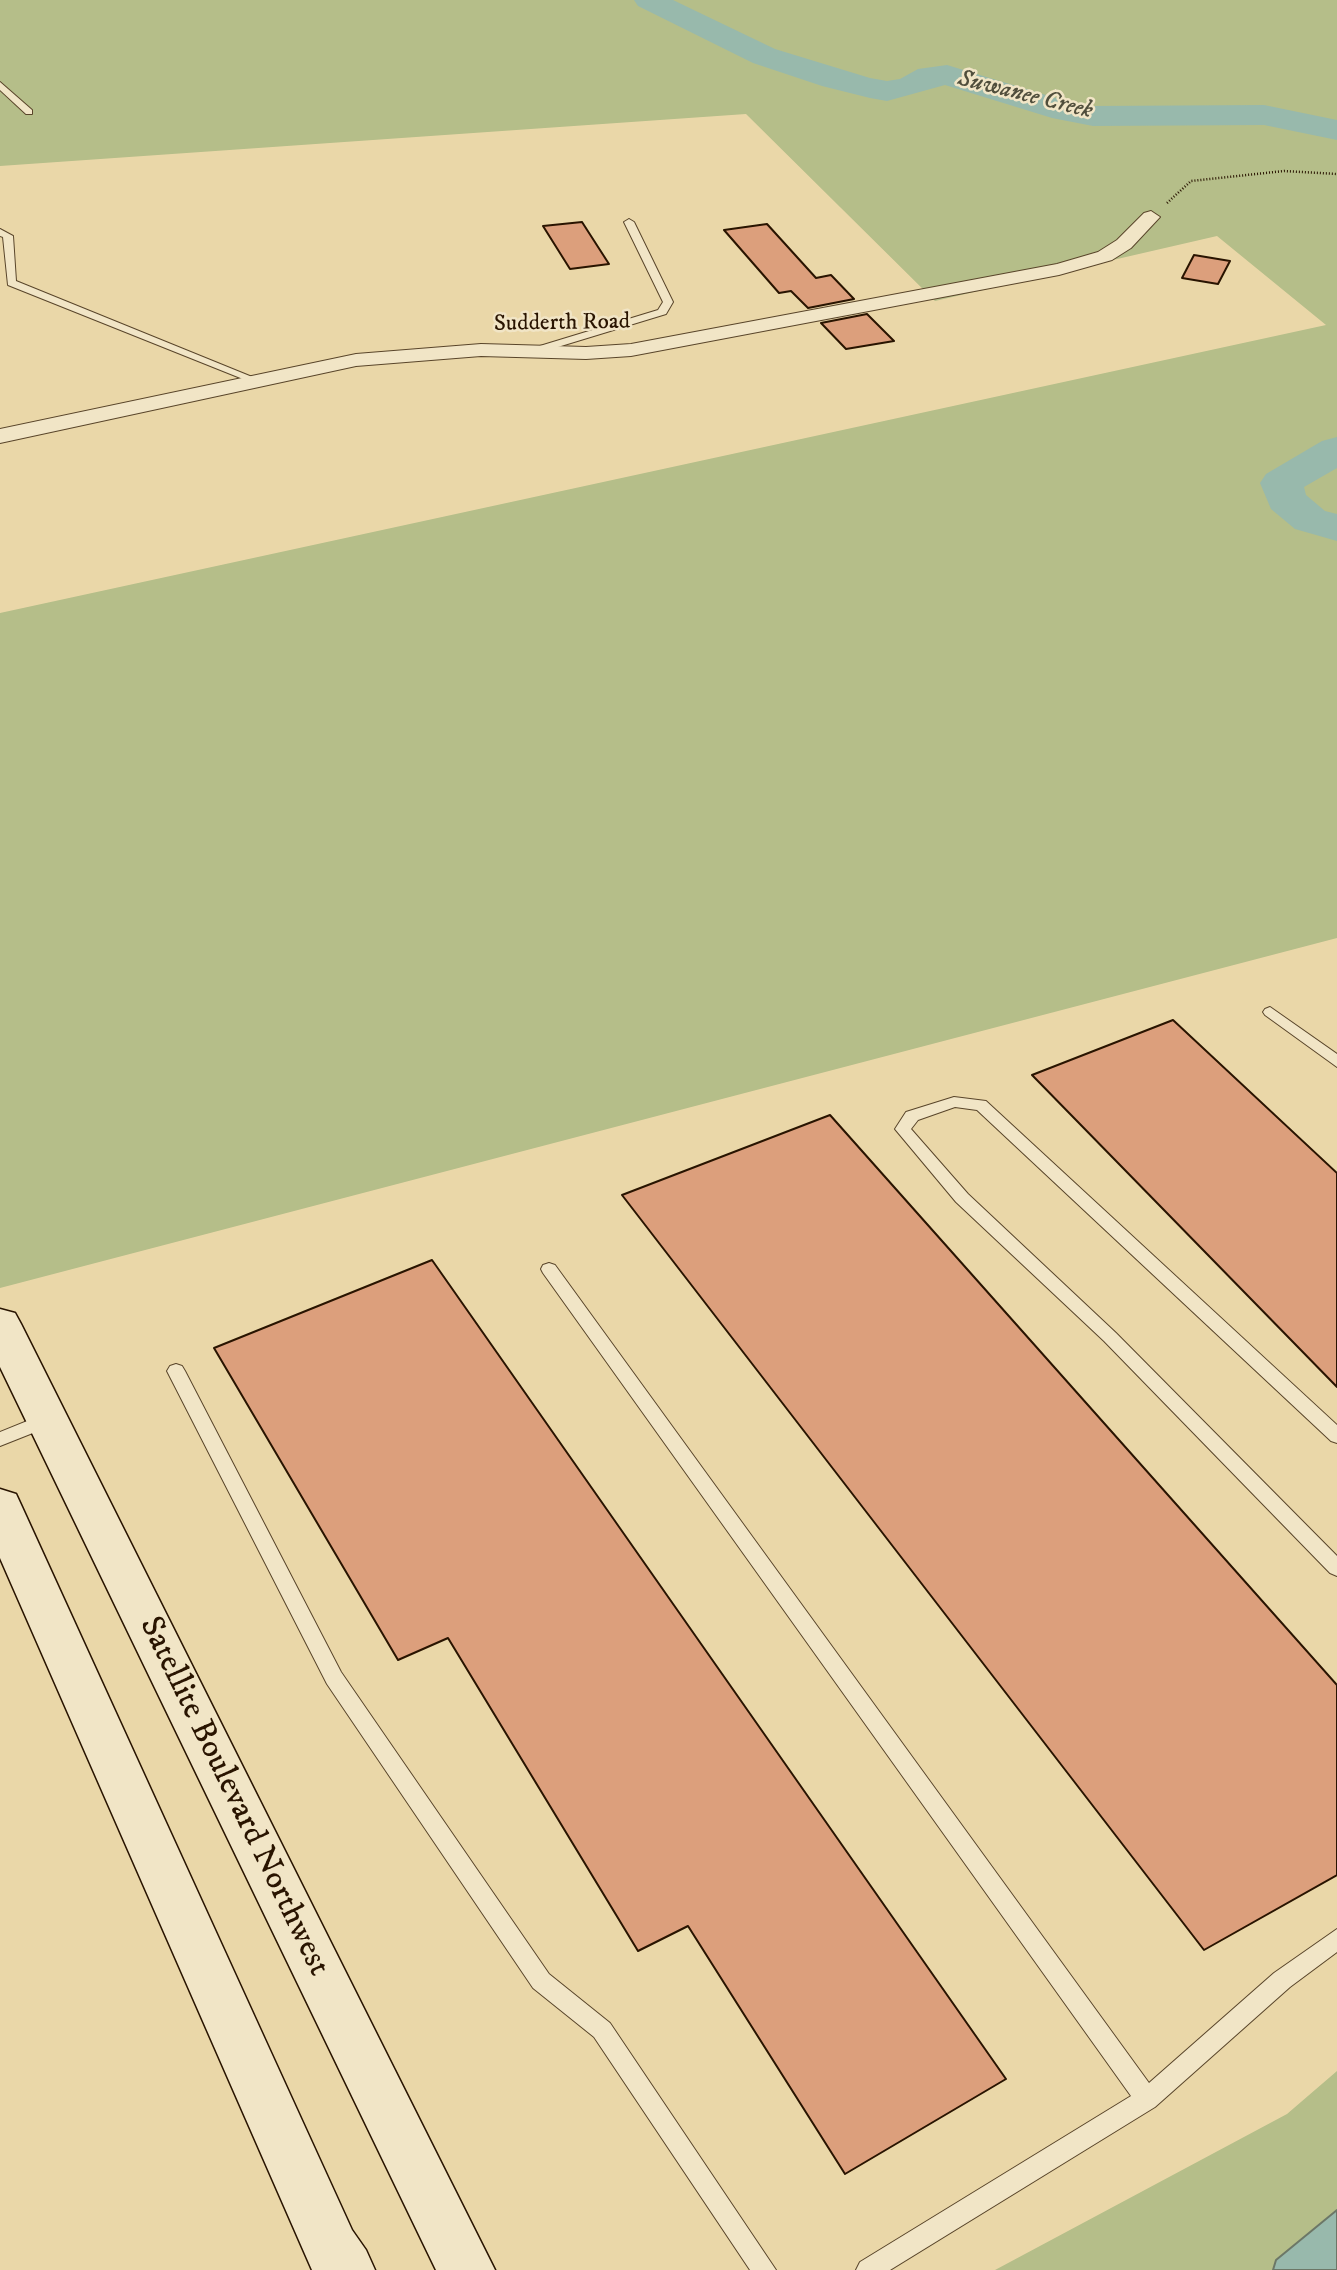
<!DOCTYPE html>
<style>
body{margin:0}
canvas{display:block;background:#ead7a8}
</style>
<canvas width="1337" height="2270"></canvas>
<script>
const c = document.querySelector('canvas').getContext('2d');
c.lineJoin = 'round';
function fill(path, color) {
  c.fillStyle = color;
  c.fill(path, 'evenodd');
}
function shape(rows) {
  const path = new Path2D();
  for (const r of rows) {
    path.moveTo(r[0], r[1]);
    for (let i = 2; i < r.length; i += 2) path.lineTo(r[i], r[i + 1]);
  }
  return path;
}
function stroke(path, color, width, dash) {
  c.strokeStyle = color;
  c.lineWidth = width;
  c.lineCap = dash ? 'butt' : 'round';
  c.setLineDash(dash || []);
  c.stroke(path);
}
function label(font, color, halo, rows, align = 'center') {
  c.font = font + ' "IM FELL DW Pica",serif';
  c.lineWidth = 5;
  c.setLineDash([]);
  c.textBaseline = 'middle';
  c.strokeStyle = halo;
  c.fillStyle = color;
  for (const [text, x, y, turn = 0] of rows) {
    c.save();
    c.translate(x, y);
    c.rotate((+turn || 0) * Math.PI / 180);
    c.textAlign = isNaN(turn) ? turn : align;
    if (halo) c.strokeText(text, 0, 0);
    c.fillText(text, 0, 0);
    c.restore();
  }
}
const green = shape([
 [0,0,1337,0,1337,938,0,1288,0,613,1326,325,1217,236,935,301,746,114,0,166],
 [1337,2071,1337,2270,995,2270,1287,2114]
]);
const water = shape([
 [1337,2210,1337,2270,1273,2270,1276,2260,1337,2210]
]);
const river = shape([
 [634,0,673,0,775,49,870,78,887,81,900,79,918,69,947,65,1069,102,1093,106,1264,105,1337,120,1337,140,1264,125,1093,126,1052,118,945,85,887,101,870,98,822,86,753,63,638,6,634,0],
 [1337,437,1337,468,1304,487,1306,495,1325,511,1337,514,1337,541,1295,529,1271,509,1260,483,1266,474,1322,441,1337,437]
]);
const building = shape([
 [582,222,609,264,570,269,543,226,582,222],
 [767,224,816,278,831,275,854,299,808,308,791,291,779,293,724,230,767,224],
 [1194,255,1230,261,1218,284,1182,278,1194,255],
 [867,314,894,341,846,349,821,323,867,314],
 [1173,1020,1337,1173,1337,1387,1032,1075,1173,1020],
 [830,1115,1337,1685,1337,1875,1204,1950,622,1195,830,1115],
 [432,1260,1006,2079,845,2174,688,1926,638,1951,448,1638,398,1660,214,1348,432,1260]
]);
const path = shape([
 [1167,203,1191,181,1284,171,1337,174]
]);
const lane = shape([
 [0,82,32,110,32,114,26,114,0,90,0,82],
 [629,219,634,222,673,302,666,314,538,353,530,353,530,349,658,310,663,302,624,222,629,219],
 [0,229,13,236,16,281,262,381,253,383,8,285,3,237,0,236,0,229],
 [1270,1007,1337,1054,1337,1067,1265,1015,1263,1012,1265,1009,1270,1007],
 [954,1097,986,1101,1337,1425,1337,1443,1331,1441,977,1110,955,1107,918,1120,911,1129,968,1194,1116,1333,1337,1556,1337,1576,1330,1573,1104,1341,956,1202,895,1129,906,1112,954,1097],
 [549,1263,555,1265,1149,2083,1274,1973,1337,1929,1337,1952,1290,1987,1155,2107,890,2270,856,2270,860,2262,1131,2096,543,1273,541,1269,543,1265,549,1263],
 [176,1364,182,1366,185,1371,341,1672,549,1974,610,2023,776,2270,750,2270,594,2037,533,1988,327,1684,167,1371,170,1366,176,1364],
 [47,1413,53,1415,56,1420,53,1425,0,1446,0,1432,47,1413]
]);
const street = shape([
 [1151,211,1160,217,1131,248,1112,260,1059,275,631,356,586,359,481,356,356,366,0,443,0,429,356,354,481,344,586,347,631,344,1057,264,1098,252,1117,240,1144,213,1151,211]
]);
const secondary = shape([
 [0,1309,15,1313,21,1324,495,2270,436,2270,0,1367,0,1309],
 [0,1489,16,1494,22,1507,352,2230,366,2250,375,2270,312,2270,0,1558,0,1489]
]);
const farStreetnames = [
 ["Sudderth Road",562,324,-1]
];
const farWaternames = [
 ["Suwanee Creek",1025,96,14]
];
const nearStreetnames = [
 ["Satellite Boulevard Northwest",233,1797,64]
];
fill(green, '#b5be89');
fill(water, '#98b9ac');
stroke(water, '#6c7767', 2);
fill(river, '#98b9ac');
fill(building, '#dc9f7c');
stroke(building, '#291400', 2);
stroke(lane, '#59452a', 2);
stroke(street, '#59452a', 2);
stroke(secondary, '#291400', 3);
stroke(path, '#291400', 2.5, [1, 2]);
fill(lane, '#f1e5c6');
fill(street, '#f1e5c6');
fill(secondary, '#f1e5c6');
label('23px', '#291400', '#f1e5c6', farStreetnames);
label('italic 24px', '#504e3c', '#f1e5c6', farWaternames);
label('33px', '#291400', '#f1e5c6', nearStreetnames);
</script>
